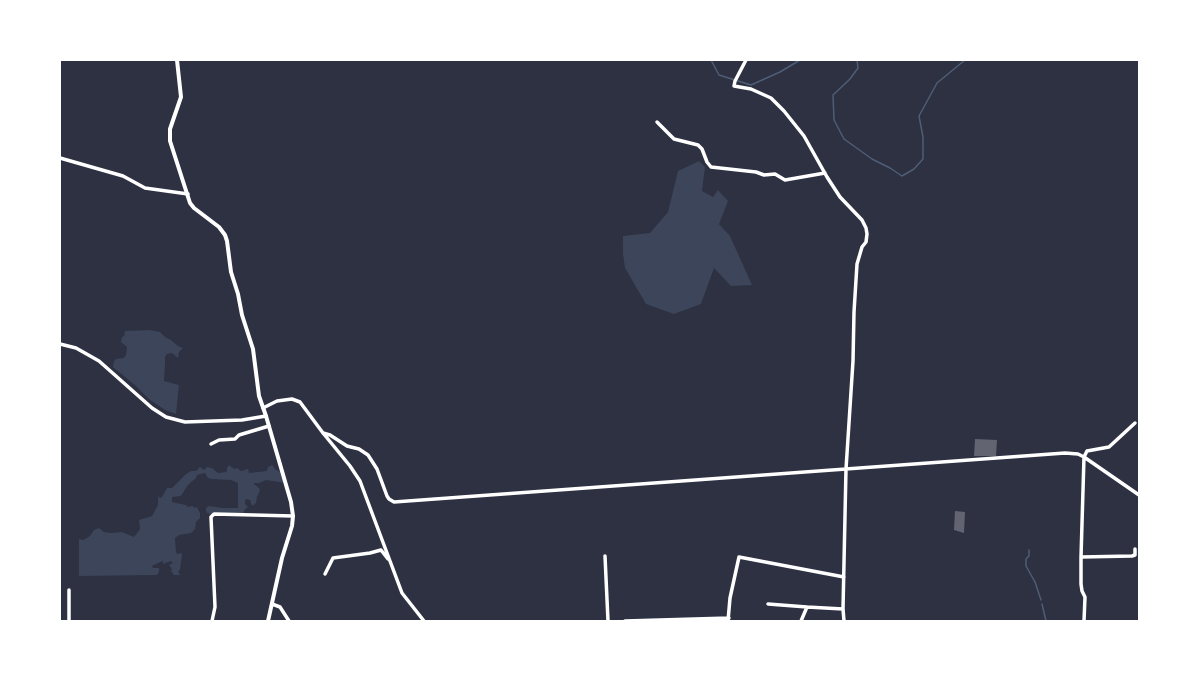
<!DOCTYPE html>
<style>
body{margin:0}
#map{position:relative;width:1199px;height:681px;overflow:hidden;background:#2d3142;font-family:"IBM Plex Sans",sans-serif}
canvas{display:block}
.frame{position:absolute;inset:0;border:61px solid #fff;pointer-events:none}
</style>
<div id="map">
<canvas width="1199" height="681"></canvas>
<div class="frame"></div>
</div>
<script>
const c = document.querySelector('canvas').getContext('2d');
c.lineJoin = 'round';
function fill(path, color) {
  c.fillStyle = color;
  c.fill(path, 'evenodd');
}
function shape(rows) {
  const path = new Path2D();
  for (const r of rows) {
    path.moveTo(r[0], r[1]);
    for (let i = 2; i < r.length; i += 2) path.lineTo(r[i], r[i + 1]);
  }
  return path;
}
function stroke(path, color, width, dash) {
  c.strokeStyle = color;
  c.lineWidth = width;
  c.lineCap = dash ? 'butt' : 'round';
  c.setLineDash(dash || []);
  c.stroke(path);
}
const green = shape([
 [699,161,705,167,702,191,713,197,718,190,728,201,719,224,730,236,752,285,731,286,714,268,701,304,674,314,646,304,625,268,623,254,623,236,650,233,668,212,678,171],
 [150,330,160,332,165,337,171,340,178,346,183,348,179,352,178,358,172,353,167,354,165,357,165,364,164,381,179,385,176,414,165,410,149,399,136,386,113,367,114,361,116,359,124,358,126,355,127,347,121,342,122,337,124,336,125,331],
 [229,465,234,469,237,468,241,471,248,469,249,473,267,471,268,467,272,465,276,470,281,472,285,483,266,480,259,483,253,483,259,488,260,490,257,497,256,503,252,506,250,500,246,499,245,501,245,504,248,507,244,510,244,514,210,514,207,513,206,510,206,508,209,506,223,508,238,508,238,483,231,480,211,479,208,478,205,473,197,475,196,478,188,485,181,496,172,497,172,502,186,505,188,507,193,506,194,508,197,507,200,513,200,518,196,522,195,529,191,533,179,535,175,538,176,552,177,554,181,553,182,555,180,570,178,571,180,575,174,575,171,571,172,569,169,565,173,563,171,561,163,564,163,561,160,562,152,566,153,568,159,568,159,572,157,575,79,576,79,539,83,540,90,536,94,530,99,528,104,532,112,533,122,532,134,537,140,529,139,520,152,516,158,505,158,496,160,498,162,497,167,488,172,488,185,475,191,471,196,471,200,467,204,470,207,467,212,468,218,473,226,472,227,471,227,468]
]);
const stream = shape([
 [711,60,719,75,751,85,780,72,800,60],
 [857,60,858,68,850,79,833,95,834,120,844,139,872,159,890,168,902,176,914,169,923,159,923,137,919,116,937,83,965,60],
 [1029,550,1029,556,1026,559,1026,566,1035,582,1041,600],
 [1042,604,1046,621]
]);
const building = shape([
 [975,439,997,440,996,456,974,456],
 [955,511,965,512,964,533,954,530]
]);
const minor = shape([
 [746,60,735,81,734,86,751,89,771,98,784,111,804,136,827,177,840,197,862,220,866,228,867,234,866,242,862,247,857,264,854,312,853,361,846,469,843,609,844,621],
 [657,122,674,139,698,145,702,149,707,162,711,167,756,172,764,175,775,174,785,180,825,173],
 [60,158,123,176,145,188,188,194],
 [60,344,76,348,99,361,152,408,166,417,185,422,242,420,266,416],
 [263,408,277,401,292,399,300,402,323,433,350,466,360,481,402,593,424,621],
 [323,433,330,435,347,446,359,449,368,455,377,469,387,496,389,499,394,502,1065,453,1078,454,1084,457,1139,495],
 [211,444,219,440,235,439,239,435,269,426],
 [605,556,608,621],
 [1081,557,1132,556,1135,555,1135,549],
 [325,574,333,558,370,553,381,550,388,559],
 [272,604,280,607,289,621],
 [768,604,807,607],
 [69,621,69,590],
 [212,621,215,607,211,517,214,514,293,516],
 [625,621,729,618],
 [728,621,730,598,739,557,844,577],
 [801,621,807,607,843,609],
 [1084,621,1085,597,1082,591,1081,584,1081,557,1084,457,1087,451,1109,447,1135,423]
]);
const tertiary = shape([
 [177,60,181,97,170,129,170,141,190,203,194,208,219,227,225,235,227,241,231,272,238,294,242,315,253,349,259,396,266,416,291,502,293,516,292,526,282,558,268,621]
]);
fill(green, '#3c4559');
stroke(stream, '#4f5d75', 1.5);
fill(building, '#626471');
stroke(minor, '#fff', 3.5);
stroke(tertiary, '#fff', 4);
</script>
